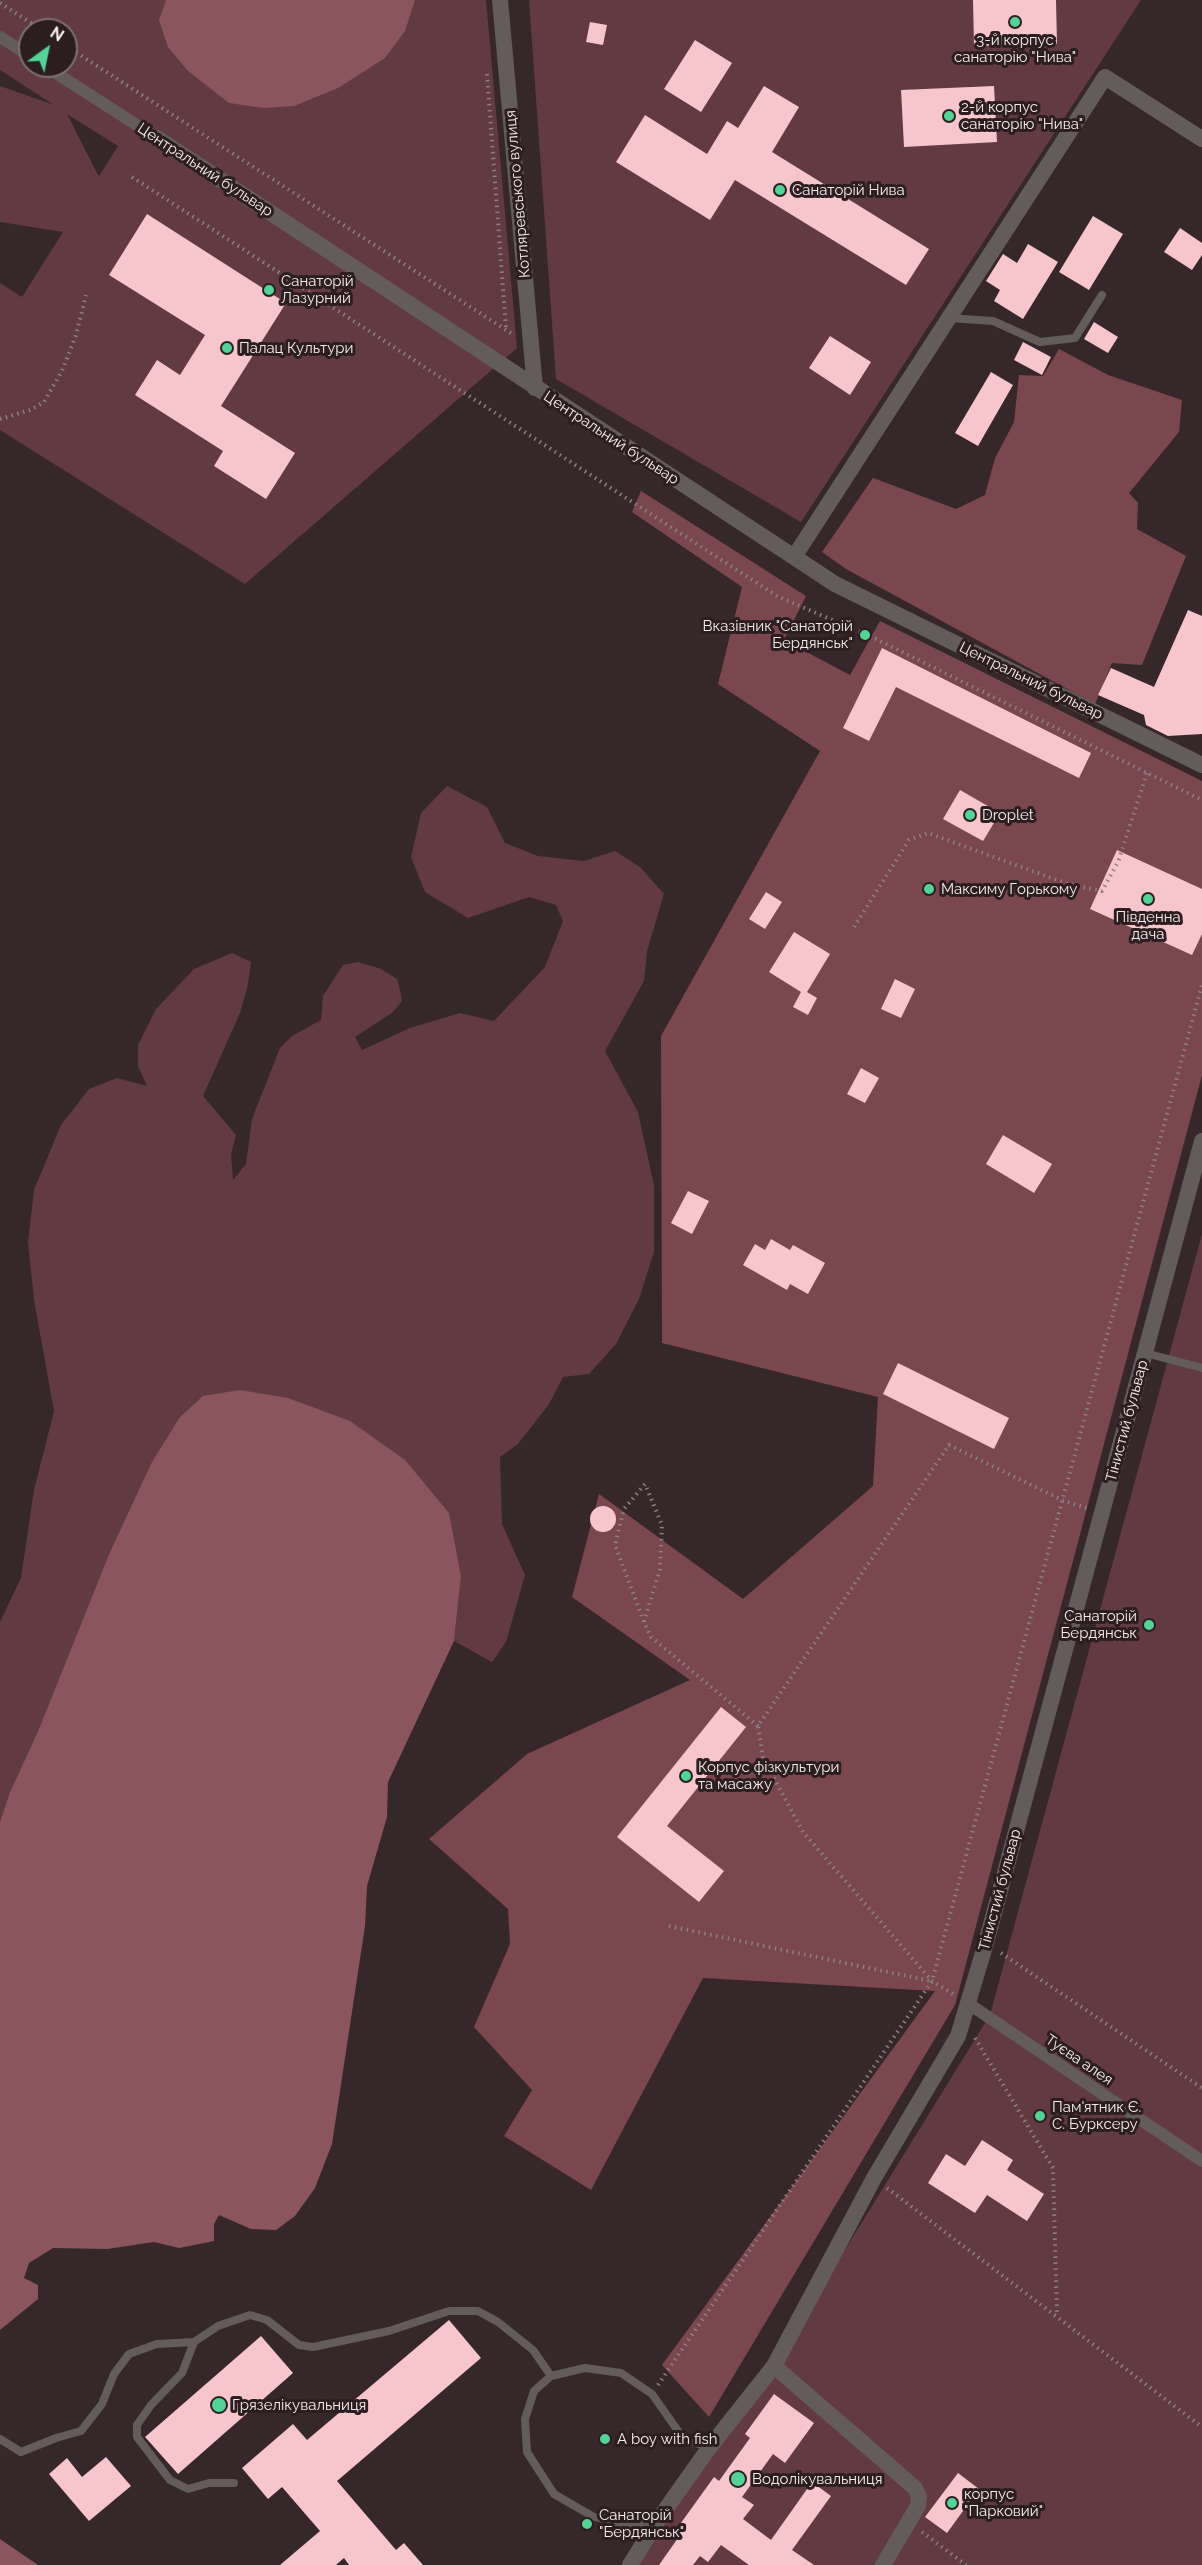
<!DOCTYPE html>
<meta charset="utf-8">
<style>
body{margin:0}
#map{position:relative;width:1202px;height:2565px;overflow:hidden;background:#36282a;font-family:Raleway,sans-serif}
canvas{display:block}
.north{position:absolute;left:18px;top:18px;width:60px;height:60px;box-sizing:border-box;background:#2c1e20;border:2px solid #7c7072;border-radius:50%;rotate:33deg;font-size:16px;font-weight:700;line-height:24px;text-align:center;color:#f4ebec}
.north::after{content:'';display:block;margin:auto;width:21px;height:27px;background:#53d396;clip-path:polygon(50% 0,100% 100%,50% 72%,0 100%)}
</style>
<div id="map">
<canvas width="1202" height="2565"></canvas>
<div class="north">N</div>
</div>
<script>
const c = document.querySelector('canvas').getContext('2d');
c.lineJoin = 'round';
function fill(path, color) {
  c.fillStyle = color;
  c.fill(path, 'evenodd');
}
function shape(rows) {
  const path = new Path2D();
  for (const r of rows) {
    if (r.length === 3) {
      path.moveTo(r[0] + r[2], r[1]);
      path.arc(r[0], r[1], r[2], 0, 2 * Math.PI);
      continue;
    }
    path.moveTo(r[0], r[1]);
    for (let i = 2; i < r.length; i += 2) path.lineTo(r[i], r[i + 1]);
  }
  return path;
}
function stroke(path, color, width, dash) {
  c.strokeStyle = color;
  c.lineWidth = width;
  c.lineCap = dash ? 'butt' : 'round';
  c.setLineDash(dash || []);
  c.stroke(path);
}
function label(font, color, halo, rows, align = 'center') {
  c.font = font + ' Raleway,sans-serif';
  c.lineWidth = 6;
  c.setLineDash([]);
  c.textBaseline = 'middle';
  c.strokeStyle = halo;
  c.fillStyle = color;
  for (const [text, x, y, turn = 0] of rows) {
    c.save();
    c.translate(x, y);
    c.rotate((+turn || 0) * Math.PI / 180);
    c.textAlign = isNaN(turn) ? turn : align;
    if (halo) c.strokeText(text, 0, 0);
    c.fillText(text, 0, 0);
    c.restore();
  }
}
const green = shape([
 [0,0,486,0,517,348,245,584,0,430,0,283,22,297,63,232,0,222,0,86,54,105,0,70],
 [30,30,66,30,66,66,30,66],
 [67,114,118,146,99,176,98,175],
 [529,0,1141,0,801,522,556,379],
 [447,786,487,807,505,843,538,856,584,861,615,851,641,868,664,894,647,951,644,981,605,1051,638,1112,654,1186,654,1252,639,1299,616,1344,589,1374,563,1377,549,1404,518,1444,500,1457,502,1524,525,1575,506,1642,492,1662,454,1641,461,1577,39,1729,10,1792,0,1822,0,1622,21,1578,34,1490,54,1411,34,1300,28,1242,34,1190,61,1125,89,1089,117,1078,147,1086,138,1066,138,1045,156,1009,194,969,232,953,251,962,248,984,240,1013,203,1096,236,1135,231,1154,233,1180,246,1164,252,1119,280,1048,292,1036,321,1020,323,996,343,965,358,962,381,969,397,979,400,990,402,1001,393,1012,355,1037,362,1050,410,1028,460,1013,494,1021,545,967,563,921,556,905,529,897,468,918,425,892,411,857,421,813],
 [1202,1234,1202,2565,635,2565,783,2350,990,2015]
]);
const forest = shape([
 [1059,349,1108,375,1182,400,1179,432,1129,493,1138,503,1137,529,1186,556,1142,665,1112,663,1095,704,846,569,822,552,873,478,956,509,985,495,995,458,1014,422,1019,375,1043,376],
 [641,491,806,596,784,640,850,675,880,621,1202,781,1202,1075,955,2005,709,2417,662,2365,935,1991,703,1978,591,2190,504,2136,532,2090,474,2027,510,1944,508,1909,429,1839,527,1754,690,1680,572,1597,599,1494,743,1599,873,1486,878,1397,662,1343,661,1036,820,751,718,684,742,587,632,512]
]);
const water = shape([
 [166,0,415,0,405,31,385,58,338,88,294,106,264,108,229,103,188,71,168,47,159,20],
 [240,1390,288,1398,350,1421,405,1460,449,1513,461,1577,454,1641,388,1782,387,1817,367,1886,365,1926,332,2144,315,2188,295,2216,276,2230,251,2229,219,2215,214,2224,214,2241,179,2248,154,2242,107,2249,53,2248,29,2263,24,2278,38,2285,38,2299,0,2330,0,1822,10,1792,39,1729,110,1552,152,1462,180,1417,203,1396],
 [0,2539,38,2565,0,2565]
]);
const building = shape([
 [973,0,1056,0,1057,44,974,46],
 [590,22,607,25,603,45,586,42],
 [695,40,732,63,701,112,664,89],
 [764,86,799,107,772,152,929,249,906,285,735,180,710,220,616,162,645,115,707,154,727,121,738,128],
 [994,86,997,142,904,147,901,90],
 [147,214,286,303,221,406,295,453,266,499,214,466,223,451,135,395,157,360,180,375,205,335,109,275],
 [1093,216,1123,234,1089,290,1059,272],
 [1180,228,1202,243,1202,255,1192,270,1164,252],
 [1028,244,1058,262,1023,319,994,301,1000,290,986,281,1003,254,1017,263],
 [1094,322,1118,337,1108,353,1084,339],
 [830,336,871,362,850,395,809,368],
 [1023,342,1051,357,1042,375,1014,360],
 [991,372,1013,385,978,446,955,433],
 [1188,610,1202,616,1202,734,1168,736,1146,725,1144,715,1098,695,1111,668,1154,687],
 [882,648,1091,753,1079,778,896,687,869,741,843,728],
 [960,790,1000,813,983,841,943,819],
 [1117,850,1202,889,1202,934,1192,955,1090,909],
 [766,892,782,902,765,929,749,919],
 [794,932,830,954,807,992,817,998,808,1015,793,1007,801,992,769,972],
 [895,979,915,989,901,1018,881,1009],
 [861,1068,879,1078,865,1103,847,1094],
 [1003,1135,1052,1164,1034,1193,986,1164],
 [688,1191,709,1201,692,1234,671,1223],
 [771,1239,790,1250,793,1245,825,1263,808,1294,790,1284,787,1290,743,1265,755,1244,765,1250],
 [898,1363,1009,1418,994,1449,883,1394],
 [603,1519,13],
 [721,1707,746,1727,667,1826,724,1871,699,1902,617,1837],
 [982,2140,1013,2160,1007,2170,1044,2194,1027,2221,987,2195,975,2213,928,2183,946,2154,965,2166],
 [449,2320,481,2358,337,2481,396,2550,404,2543,423,2565,349,2565,344,2558,336,2565,280,2565,320,2531,282,2487,268,2499,242,2468,293,2424,307,2440],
 [261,2336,293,2373,178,2474,145,2437],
 [774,2394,814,2423,785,2463,773,2454,742,2497,754,2505,743,2519,771,2540,812,2482,831,2496,792,2550,814,2565,749,2565,721,2545,708,2562,700,2556,693,2565,659,2565,678,2538,673,2534,714,2477,719,2481,750,2438,745,2434],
 [106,2457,131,2486,89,2521,49,2474,67,2458,82,2477],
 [958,2473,979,2489,947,2533,925,2517]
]);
const path = shape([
 [0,3,42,30],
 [66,46,514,335],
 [487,74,506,329],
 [132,177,777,596,876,639,1202,800],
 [0,419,30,410,44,402,62,371,76,335,86,295],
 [854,927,909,840,928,833,1068,884,1102,891,1118,862,1147,773],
 [644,1622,660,1569,662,1525,645,1484,624,1509,615,1545,644,1622,651,1637,758,1726],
 [669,1926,931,1981],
 [1001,1953,1202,2088],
 [953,1994,932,1981,803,1832,763,1758,758,1726,949,1445,1064,1501,1087,1508],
 [975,2038,1053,2168,1057,2315],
 [887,2188,1202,2427],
 [658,2385,932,1981,1202,985],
 [922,2532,966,2565]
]);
const service = shape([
 [949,318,993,321,1040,342,1075,338,1102,295],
 [1145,1353,1202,1368],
 [0,2439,21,2452,56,2438,81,2431,102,2404,114,2374,129,2354,157,2344,194,2342],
 [234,2483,209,2483,188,2489,170,2480,137,2437,137,2425,151,2405,182,2373,194,2342,218,2326,250,2315,267,2320,299,2345,313,2347,389,2331,449,2311,478,2311,498,2322,533,2350,551,2376],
 [657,2520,628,2526,592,2516,554,2494,527,2452,525,2419,534,2391,551,2376,585,2368,621,2373,652,2394,683,2438,709,2448]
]);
const pedestrian = shape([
 [0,37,30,56],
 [45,66,157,138],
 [969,2004,1202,2161]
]);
const minor = shape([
 [500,0,535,388],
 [157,138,835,584,1202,765],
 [794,557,1105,77,1202,139],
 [774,2366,915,2488,919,2497,918,2506,883,2565],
 [630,2565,658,2520,709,2448,774,2366,874,2178,958,2036,986,1943,1202,1141]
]);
const markers = [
 [1015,22,6,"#53d396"],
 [949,116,6,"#53d396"],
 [780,190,6,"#53d396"],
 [269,290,6,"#53d396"],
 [227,348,6,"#53d396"],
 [865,635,6,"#53d396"],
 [970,815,6,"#53d396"],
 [929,889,6,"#53d396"],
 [1148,899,6,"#53d396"],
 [1149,1625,6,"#53d396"],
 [686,1776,6,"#53d396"],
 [1040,2116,6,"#53d396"],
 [219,2405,8,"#53d396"],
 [605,2439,6,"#53d396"],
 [738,2479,8,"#53d396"],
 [952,2503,6,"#53d396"],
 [587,2524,6,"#53d396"]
];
const poiNames = [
 ["3-й корпус",1015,40,"center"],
 ["санаторію \"Нива\"",1015,57,"center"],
 ["2-й корпус",961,107],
 ["санаторію \"Нива\"",961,124],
 ["Санаторій Нива",792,190],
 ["Санаторій",281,281],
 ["Лазурний",281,298],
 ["Палац Культури",239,348],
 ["Вказівник \"Санаторій",853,626,"right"],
 ["Бердянськ\"",853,643,"right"],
 ["Droplet",982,815],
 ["Максиму Горькому",941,889],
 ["Південна",1148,917,"center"],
 ["дача",1148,934,"center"],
 ["Санаторій",1137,1616,"right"],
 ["Бердянськ",1137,1633,"right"],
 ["Корпус фізкультури",698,1767],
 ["та масажу",698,1784],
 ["Пам'ятник Є.",1052,2107],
 ["С. Бурксеру",1052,2124],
 ["Грязелікувальниця",232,2405],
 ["A boy with fish",617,2439],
 ["Водолікувальниця",752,2479],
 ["корпус",964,2494],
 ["\"Парковий\"",964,2511],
 ["Санаторій",599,2515],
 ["\"Бердянськ\"",599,2532]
];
const streetNames = [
 ["Центральний бульвар",205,170,33],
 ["Котляревського вулиця",518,194,-95],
 ["Центральний бульвар",611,438,33],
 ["Центральний бульвар",1031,681,26],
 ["Тінистий бульвар",1127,1421,-75],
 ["Тінистий бульвар",1000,1890,-75],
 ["Туєва алея",1079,2060,34]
];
fill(green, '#613b41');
fill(forest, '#7b474f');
fill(water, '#8a555d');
fill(building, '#f7c5cc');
stroke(path, '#8c8182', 4, [1.5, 4.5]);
stroke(service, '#635b5c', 8);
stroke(pedestrian, '#635b5c', 12);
stroke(minor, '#635b5c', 16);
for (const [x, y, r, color] of markers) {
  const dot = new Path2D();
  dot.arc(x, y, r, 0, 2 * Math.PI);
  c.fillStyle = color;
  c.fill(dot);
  stroke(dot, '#2c1e20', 2);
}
label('15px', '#f4ebec', '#2c1e20', poiNames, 'left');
label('15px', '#f4ebec', '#2c1e20', streetNames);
</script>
